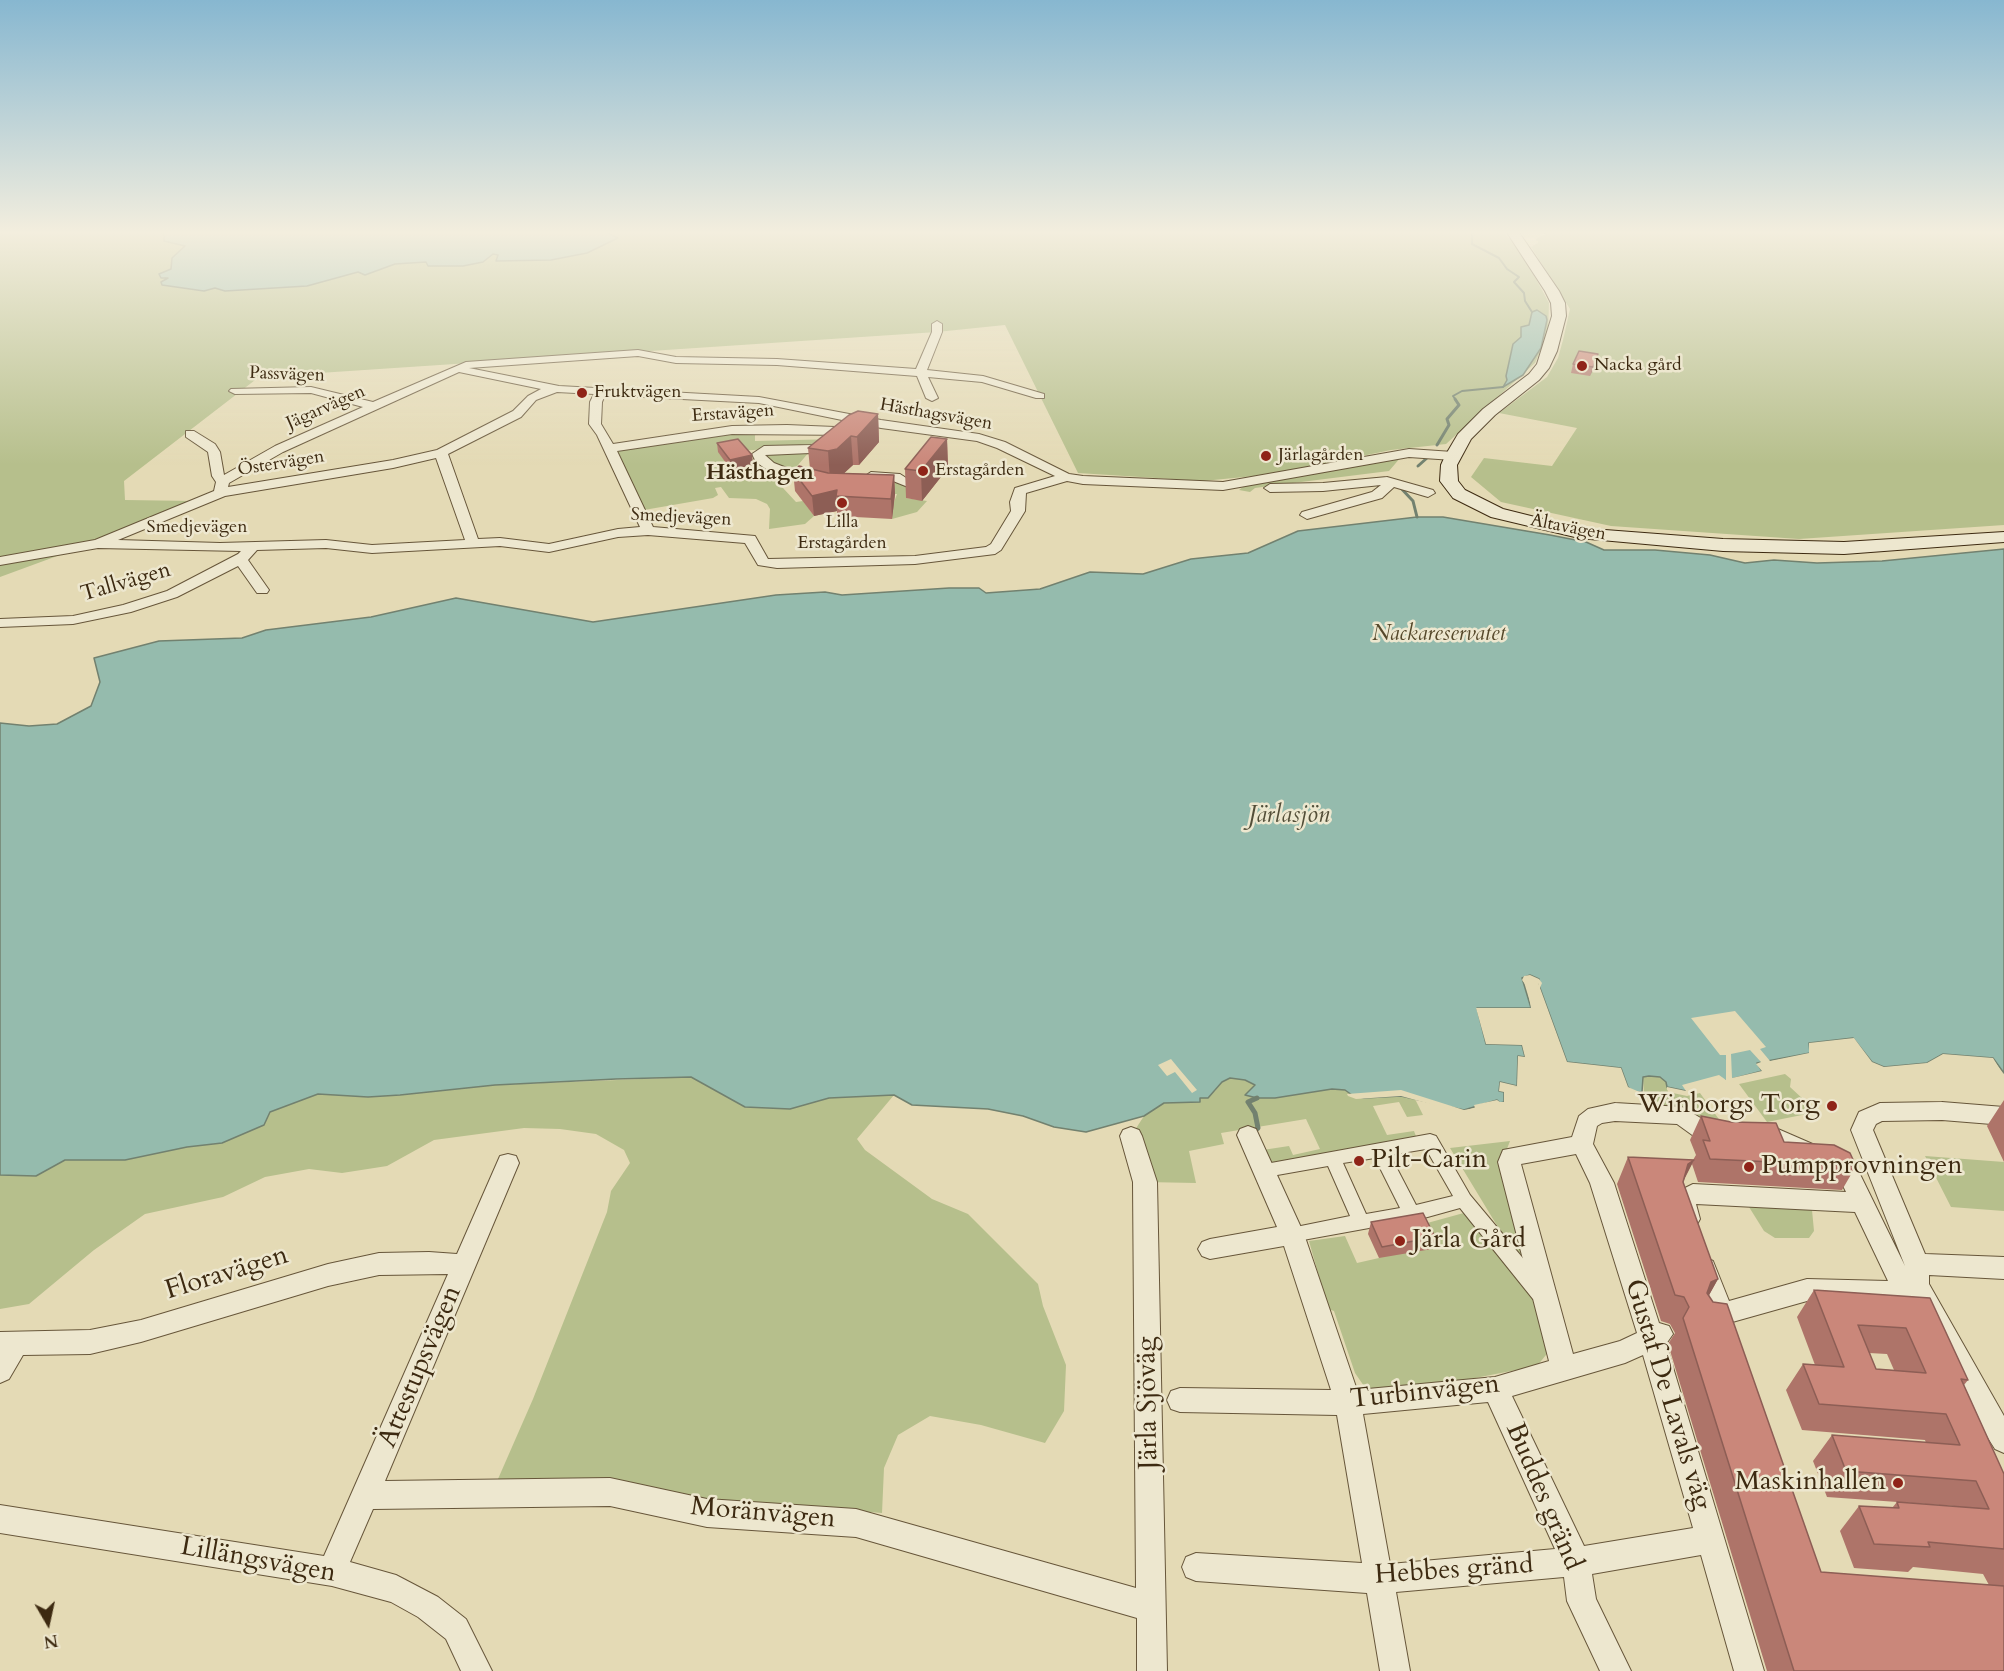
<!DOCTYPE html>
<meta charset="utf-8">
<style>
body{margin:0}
#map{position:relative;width:2004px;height:1671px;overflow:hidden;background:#e4dab5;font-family:Cardo,serif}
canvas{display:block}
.north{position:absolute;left:18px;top:1593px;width:60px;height:60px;-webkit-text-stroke:4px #ede7cf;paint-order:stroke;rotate:171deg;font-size:16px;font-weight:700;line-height:24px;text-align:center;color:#3d2a11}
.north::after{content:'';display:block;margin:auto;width:21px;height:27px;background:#3d2a11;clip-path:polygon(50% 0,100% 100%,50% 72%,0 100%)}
</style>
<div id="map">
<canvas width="2004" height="1671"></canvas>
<div class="north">N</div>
</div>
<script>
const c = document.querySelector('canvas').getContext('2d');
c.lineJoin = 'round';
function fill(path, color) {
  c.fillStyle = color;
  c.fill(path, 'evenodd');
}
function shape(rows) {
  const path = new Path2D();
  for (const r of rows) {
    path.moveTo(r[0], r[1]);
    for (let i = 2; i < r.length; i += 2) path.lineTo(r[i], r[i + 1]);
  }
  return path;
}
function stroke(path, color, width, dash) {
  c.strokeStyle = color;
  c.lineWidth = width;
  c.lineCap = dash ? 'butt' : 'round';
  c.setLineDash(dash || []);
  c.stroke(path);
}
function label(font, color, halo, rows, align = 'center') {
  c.font = font + ' Cardo,serif';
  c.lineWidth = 5;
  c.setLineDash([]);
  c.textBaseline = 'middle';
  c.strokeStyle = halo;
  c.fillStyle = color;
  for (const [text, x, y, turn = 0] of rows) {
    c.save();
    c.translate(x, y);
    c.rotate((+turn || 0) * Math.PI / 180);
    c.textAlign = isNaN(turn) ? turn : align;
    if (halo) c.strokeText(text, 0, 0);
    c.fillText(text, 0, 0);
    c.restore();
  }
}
const green = shape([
 [0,231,1502,231,1520,249,1549,303,1548,333,1535,363,1446,444,1391,450,1275,474,1203,481,1078,473,1005,325,937,332,259,377,124,481,125,500,194,501,68,552,0,577],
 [1542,231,2004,231,2004,525,1799,539,1611,526,1501,502,1471,477,1484,458,1552,466,1577,428,1499,413,1547,377,1558,358,1563,340,1570,309,1531,247,1539,242,1535,239,1545,234],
 [755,431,755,441,836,439,822,446,719,452,731,470,746,467,757,470,762,466,787,477,776,485,783,488,796,502,803,501,814,516,805,524,769,529,770,509,767,504,756,499,729,498,721,487,715,488,718,495,713,498,644,510,616,453,617,450],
 [810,451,792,472,770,464,762,454],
 [1401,457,1389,471,1277,485,1255,488,1250,492,1239,490,1244,486],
 [867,477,900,482,899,485,906,484,906,498,927,501,917,512,892,519,893,511,880,503,894,502,897,494,883,494],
 [1785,1074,1791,1079,1790,1087,1817,1112,1767,1122,1739,1084],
 [1649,1076,1660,1077,1666,1082,1668,1092,1687,1096,1700,1093,1726,1129,1664,1107,1644,1095,1643,1077],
 [691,1077,745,1107,790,1109,829,1098,894,1095,857,1139,865,1150,932,1199,968,1214,1038,1284,1043,1306,1066,1365,1064,1411,1045,1443,981,1425,930,1416,898,1435,884,1468,882,1513,701,1499,614,1482,498,1479,533,1399,607,1212,611,1191,630,1163,624,1150,596,1134,560,1129,524,1128,434,1140,387,1166,342,1173,309,1169,265,1177,223,1197,145,1214,94,1250,29,1304,0,1309,0,1175,36,1176,65,1160,125,1160,187,1147,222,1143,264,1125,270,1112,318,1094,368,1097,400,1095,495,1085],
 [1230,1078,1245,1080,1255,1085,1257,1098,1275,1098,1332,1089,1345,1090,1352,1095,1364,1098,1401,1096,1415,1099,1423,1115,1407,1117,1399,1102,1373,1106,1387,1135,1414,1131,1417,1139,1266,1170,1256,1151,1289,1146,1293,1155,1320,1149,1306,1119,1221,1133,1224,1144,1189,1151,1196,1183,1145,1182,1131,1136,1144,1116,1164,1103,1199,1102,1200,1098,1215,1091,1222,1082],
 [1510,1141,1505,1154,1525,1258,1510,1247,1450,1148],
 [1925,1156,2004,1162,2004,1211,1951,1207],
 [1749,1207,1812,1210,1814,1231,1809,1238,1775,1238,1764,1231],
 [1471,1211,1536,1296,1550,1350,1537,1366,1470,1379,1366,1389,1355,1373,1334,1311,1328,1309,1309,1241,1345,1236,1357,1263,1379,1258,1420,1225]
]);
const water = shape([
 [167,231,604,231,618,238,587,253,551,260,496,261,498,255,493,254,483,262,463,266,428,266,426,262,395,264,365,275,358,272,307,286,225,291,215,288,204,291,162,285,161,282,168,278,161,278,159,274,171,269,172,258,185,246,164,241,164,233,167,231],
 [1537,310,1546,316,1547,320,1541,348,1523,375,1503,387,1507,380,1506,376,1513,344,1521,337,1521,327,1529,325,1532,312,1537,310],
 [1417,517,1443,517,1550,535,1586,542,1604,550,1655,550,1710,555,1745,563,1774,560,1817,563,1882,561,2004,549,2004,1073,1993,1058,1943,1054,1927,1063,1884,1067,1872,1062,1853,1038,1809,1043,1810,1053,1757,1063,1762,1071,1686,1091,1667,1087,1666,1082,1660,1077,1649,1076,1643,1077,1642,1092,1634,1092,1628,1087,1621,1068,1567,1062,1540,988,1539,979,1530,975,1522,978,1531,1008,1477,1008,1486,1044,1522,1045,1525,1057,1518,1056,1517,1086,1500,1082,1499,1091,1504,1092,1504,1102,1500,1103,1497,1100,1464,1110,1401,1096,1364,1098,1352,1095,1345,1090,1332,1089,1275,1098,1257,1098,1245,1095,1255,1085,1245,1080,1230,1078,1222,1082,1208,1098,1200,1098,1200,1102,1164,1103,1144,1116,1086,1132,1054,1127,1023,1116,988,1109,912,1105,894,1095,829,1098,790,1109,745,1107,691,1077,616,1079,495,1085,400,1095,368,1097,318,1094,270,1112,264,1125,222,1143,187,1147,125,1160,65,1160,36,1176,0,1175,0,723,29,726,57,724,91,706,100,682,94,658,159,641,242,638,266,630,371,617,456,598,593,622,776,595,825,592,842,595,949,588,979,588,986,593,1040,589,1090,572,1143,574,1191,559,1248,553,1298,531,1417,517]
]);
const pier = shape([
 [1530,975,1539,979,1542,983,1540,988,1567,1062,1621,1068,1628,1087,1644,1094,1633,1095,1626,1090,1619,1070,1573,1067,1565,1064,1537,989,1539,984,1530,978,1525,980,1530,986,1533,1011,1480,1011,1488,1041,1522,1042,1525,1044,1528,1058,1526,1060,1521,1060,1519,1087,1502,1086,1502,1089,1507,1092,1505,1104,1499,1106,1496,1103,1463,1113,1401,1096,1356,1099,1348,1096,1347,1094,1401,1090,1464,1110,1475,1108,1474,1105,1497,1100,1500,1102,1504,1102,1504,1092,1499,1091,1500,1082,1517,1086,1518,1056,1525,1057,1522,1045,1486,1044,1476,1008,1531,1008,1527,987,1522,980,1524,976],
 [1735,1011,1766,1047,1760,1049,1770,1061,1809,1053,1809,1043,1854,1038,1872,1062,1884,1067,1927,1063,1943,1054,1993,1058,2004,1076,1992,1061,1943,1057,1928,1066,1883,1070,1870,1064,1852,1041,1812,1045,1811,1055,1762,1066,1765,1070,1763,1073,1686,1094,1667,1090,1667,1087,1686,1091,1682,1085,1719,1075,1726,1080,1726,1055,1720,1055,1691,1018],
 [1750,1050,1761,1062,1756,1064,1762,1071,1732,1078,1731,1054],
 [1171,1059,1180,1070,1197,1090,1192,1093,1175,1072,1167,1076,1158,1065]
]);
const streamFar2 = shape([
 [1472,231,1472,244,1499,258,1507,269,1519,277,1514,282,1524,293,1525,301,1532,312],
 [1456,400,1453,396,1462,391,1503,387]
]);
const streamFar1 = shape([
 [1437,445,1449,425,1447,419,1459,405,1455,399],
 [1418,466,1427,458],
 [1398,485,1413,501,1417,517]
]);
const stream = shape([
 [1253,1132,1258,1128,1255,1113,1248,1102,1257,1098]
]);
const pedestrian = shape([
 [1430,1134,1436,1136,1470,1195,1547,1287,1549,1293,1547,1299,1540,1301,1533,1299,1460,1208,1424,1218,1292,1242,1286,1239,1283,1234,1286,1229,1350,1216,1328,1166,1266,1177,1260,1175,1257,1170,1260,1165,1430,1134],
 [1426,1149,1453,1196,1416,1205,1390,1155,1426,1149],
 [1375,1158,1400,1208,1366,1214,1343,1163,1375,1158]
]);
const minor = shape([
 [937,321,942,324,942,332,927,370,983,376,1044,394,1044,398,1036,398,982,382,928,377,938,398,932,401,926,398,917,376,777,365,676,363,638,356,469,368,559,386,759,397,881,420,979,434,1005,442,1069,474,1083,476,1223,482,1409,449,1453,452,1459,456,1453,460,1409,457,1223,490,1083,484,1067,481,1026,493,1025,511,1001,550,995,554,915,564,777,568,758,565,745,543,648,535,618,537,549,552,500,546,372,553,326,548,257,550,248,560,269,590,267,593,257,593,238,566,177,597,131,612,73,624,0,627,0,619,73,616,123,605,167,591,238,554,241,551,98,548,0,565,0,557,95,540,214,491,216,482,212,476,208,452,186,437,186,431,194,431,215,444,220,452,224,475,275,446,363,407,311,393,235,394,229,391,231,389,311,387,373,402,466,362,638,350,676,357,777,359,916,369,932,332,932,324,937,321],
 [459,372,541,389,528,396,513,411,437,450,393,460,228,487,229,483,283,452,459,372],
 [557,392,594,394,590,402,589,424,597,435,640,527,618,529,549,544,500,538,478,539,448,454,521,417,536,400,557,392],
 [605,395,759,403,881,428,977,441,997,448,1055,476,1015,488,1010,502,1011,511,991,544,986,547,915,556,768,559,755,536,653,527,617,451,732,434,855,435,859,434,859,428,787,425,732,426,613,444,601,424,602,402,605,395],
 [436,458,465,540,372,545,326,540,220,543,118,540,225,496,393,468,436,458],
 [812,445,823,449,832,448,834,451,824,458,810,453,765,455,774,463,820,481,821,484,815,488,766,469,756,462,752,454,764,446,812,445],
 [871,472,900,474,914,483,908,487,893,481,866,479,865,476,871,472],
 [1387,477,1433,490,1435,493,1428,497,1394,487,1382,498,1307,519,1300,515,1302,512,1372,492,1381,485,1323,491,1270,492,1264,488,1270,484,1323,483,1387,477],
 [1942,1102,2004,1107,2004,1125,1942,1120,1882,1121,1876,1124,1873,1130,1925,1254,2004,1257,2004,1279,1929,1275,1929,1284,2004,1416,2004,1453,1995,1449,1974,1416,1911,1297,1891,1303,1807,1301,1711,1328,1702,1325,1698,1317,1702,1309,1706,1308,1692,1268,1695,1261,1704,1257,1713,1261,1729,1301,1807,1279,1888,1281,1855,1212,1696,1204,1700,1219,1696,1226,1688,1229,1680,1226,1672,1208,1677,1192,1693,1184,1846,1192,1838,1175,1774,1145,1753,1141,1750,1135,1753,1129,1771,1126,1854,1162,1905,1266,1851,1130,1859,1112,1880,1103,1942,1102],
 [1615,1103,1682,1107,1709,1123,1727,1128,1730,1134,1727,1140,1719,1143,1695,1137,1677,1124,1615,1121,1602,1123,1597,1126,1593,1144,1614,1183,1659,1323,1669,1326,1673,1334,1666,1344,1764,1671,1734,1671,1701,1555,1592,1574,1596,1599,1631,1671,1600,1671,1567,1601,1564,1577,1396,1592,1410,1671,1380,1671,1367,1593,1196,1581,1186,1577,1182,1567,1186,1557,1196,1553,1362,1563,1337,1415,1180,1412,1171,1409,1167,1400,1171,1391,1180,1388,1331,1390,1284,1246,1210,1259,1202,1256,1198,1249,1202,1242,1210,1239,1277,1227,1237,1135,1240,1129,1248,1126,1256,1129,1304,1234,1357,1390,1495,1377,1549,1361,1498,1162,1503,1150,1572,1137,1579,1116,1588,1109,1615,1103],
 [1576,1154,1590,1183,1637,1333,1620,1341,1573,1354,1521,1164,1576,1154],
 [1643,1355,1693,1528,1584,1546,1512,1396,1625,1363,1643,1355],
 [1488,1402,1555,1549,1390,1564,1363,1414,1488,1402],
 [1131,1127,1139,1130,1142,1136,1157,1182,1167,1671,1137,1671,1137,1618,856,1537,707,1527,610,1506,373,1509,350,1562,396,1575,438,1597,466,1619,492,1671,461,1671,446,1639,418,1617,391,1602,332,1586,0,1533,0,1505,324,1556,448,1274,379,1275,328,1286,141,1342,90,1354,23,1355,9,1379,0,1383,0,1332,90,1330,141,1320,328,1264,379,1253,429,1252,457,1254,500,1156,508,1154,516,1156,519,1163,385,1481,610,1478,707,1499,856,1509,1136,1588,1133,1182,1120,1136,1123,1130,1131,1127]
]);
const secondary = shape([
 [1506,231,1518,231,1559,291,1565,303,1566,316,1557,351,1549,368,1539,380,1495,415,1471,439,1457,465,1458,481,1465,490,1503,509,1579,528,1723,539,1844,542,2004,532,2004,542,1844,554,1723,551,1579,538,1491,517,1453,498,1440,481,1441,465,1445,456,1458,434,1483,409,1529,374,1537,364,1552,316,1551,303,1545,291,1506,231]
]);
const wall = shape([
 [1598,354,1596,363,1590,376,1571,373,1573,364],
 [878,414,879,442,859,465,853,465,844,473,894,475,895,494,892,519,837,516,837,511,814,516,795,491,793,471,810,469,808,448],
 [947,439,948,468,922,501,906,498,905,469],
 [717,443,752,455,753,465,731,470,718,452],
 [2004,1100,2004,1162,1987,1126],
 [1701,1116,1731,1122,1784,1142,1856,1166,1842,1190,1698,1182,1692,1164,1683,1182,1718,1279,1709,1295,1821,1572,1989,1585,1983,1574,1913,1567,1908,1572,1854,1568,1840,1531,1859,1506,1892,1508,1897,1502,1954,1507,1954,1506,1827,1497,1813,1461,1832,1435,1926,1443,1925,1440,1802,1430,1786,1390,1803,1364,1815,1365,1797,1317,1814,1290,1930,1298,1968,1380,1964,1385,2004,1474,2004,1671,1767,1671,1668,1344,1675,1333,1670,1324,1661,1321,1617,1184,1628,1157,1693,1160,1696,1155,1690,1140],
 [1869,1353,1887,1354,1894,1370,1876,1369],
 [1371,1222,1435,1237,1432,1249,1379,1258,1368,1234]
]);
const shadedWall = shape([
 [1598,354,1596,363,1590,376,1593,367],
 [878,414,879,442,859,465,857,437],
 [851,436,853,465,839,478,830,480,828,451],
 [947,439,948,468,922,501,921,471],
 [752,455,753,465,731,470,730,460],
 [894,475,895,494,892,519,891,499],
 [837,490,836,496,837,511,814,516,812,496],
 [1694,1160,1680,1187,1688,1164],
 [1718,1279,1703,1306,1711,1282]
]);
const building = shape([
 [1579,351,1598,354,1593,367,1573,364,1579,351],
 [858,411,878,414,857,437,851,436,837,449,828,451,808,448,849,415,858,411],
 [931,437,947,439,921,471,905,469,931,437],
 [738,439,752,455,730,460,717,443,738,439],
 [799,466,828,473,894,475,891,499,836,496,837,490,812,496,793,471,799,466],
 [1701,1116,1731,1122,1776,1123,1784,1142,1834,1145,1850,1153,1856,1166,1710,1159,1703,1140,1710,1141,1701,1116],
 [1628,1157,1694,1160,1688,1164,1683,1182,1718,1279,1711,1282,1707,1293,1713,1302,1727,1304,1821,1572,2004,1586,2004,1671,1794,1671,1683,1318,1689,1307,1684,1297,1675,1295,1628,1157],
 [1423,1213,1435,1237,1382,1247,1371,1222,1423,1213],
 [1814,1290,1930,1298,1968,1380,1961,1379,2004,1474,2004,1549,1928,1542,1930,1547,1874,1544,1859,1506,1899,1508,1897,1502,1989,1509,1976,1481,1846,1471,1832,1435,1960,1445,1946,1414,1819,1404,1803,1364,1844,1367,1814,1290],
 [1858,1325,1906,1328,1926,1373,1876,1369,1858,1325]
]);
const markers = [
 [1582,366,6,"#8f2418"],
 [582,393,6,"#8f2418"],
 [1266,456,6,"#8f2418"],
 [923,471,6,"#8f2418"],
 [842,503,6,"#8f2418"],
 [1832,1106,6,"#8f2418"],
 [1359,1161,6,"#8f2418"],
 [1749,1167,6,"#8f2418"],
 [1400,1241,6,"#8f2418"],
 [1898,1483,6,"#8f2418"]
];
const farPoinames = [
 ["Nacka gård",1594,366],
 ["Fruktvägen",594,393],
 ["Järlagården",1278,456],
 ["Erstagården",935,471],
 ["Lilla",842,523,"center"],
 ["Erstagården",842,544,"center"]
];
const farStreetnames = [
 ["Passvägen",287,375,2],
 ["Jägarvägen",326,408,-24],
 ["Erstavägen",733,414,-4],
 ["Hästhagsvägen",936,415,10],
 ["Östervägen",281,464,-9],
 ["Smedjevägen",681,518,3],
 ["Smedjevägen",197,528],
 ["Ältavägen",1568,528,11]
];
const farQuarternames = [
 ["Hästhagen",760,474]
];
const streetNames = [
 ["Tallvägen",126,583,-16]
];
const parkNames = [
 ["Nackareservatet",1439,635]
];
const waterNames = [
 ["Järlasjön",1289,816]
];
const nearPoinames = [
 ["Winborgs Torg",1820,1106,"right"],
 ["Pilt-Carin",1371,1161],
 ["Pumpprovningen",1761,1167],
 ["Järla Gård",1412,1241],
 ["Maskinhallen",1886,1483,"right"]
];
const nearStreetnames = [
 ["Floravägen",227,1274,-17],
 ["Ättestupsvägen",421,1367,-67],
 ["Turbinvägen",1425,1393,-6],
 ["Gustaf De Lavals väg",1667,1395,73],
 ["Järla Sjöväg",1149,1403,-91],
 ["Buddes gränd",1543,1497,67],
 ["Moränvägen",763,1514,5],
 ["Lillängsvägen",258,1561,10],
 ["Hebbes gränd",1454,1571,-4]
];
fill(green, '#b6bf8c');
fill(water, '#95bbad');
stroke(water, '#72816f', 1.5);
fill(pier, '#e4dab5');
stroke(streamFar2, '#72816f', 2);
stroke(streamFar1, '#72816f', 3);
stroke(stream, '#72816f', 5);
stroke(pedestrian, '#67563a', 2);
stroke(minor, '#67563a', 2);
stroke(secondary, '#3d2a11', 2);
fill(pedestrian, '#ede7cf');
fill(minor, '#ede7cf');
fill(secondary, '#ede7cf');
fill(wall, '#ae7469');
fill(shadedWall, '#8d5e55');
fill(building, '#ca877a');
stroke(building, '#8d5e55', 1.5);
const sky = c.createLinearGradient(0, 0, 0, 465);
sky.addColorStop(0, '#87b7d0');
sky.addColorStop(0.5, '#f3eede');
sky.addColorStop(1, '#f3eede00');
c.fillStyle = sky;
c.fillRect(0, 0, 2004, 465);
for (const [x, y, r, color] of markers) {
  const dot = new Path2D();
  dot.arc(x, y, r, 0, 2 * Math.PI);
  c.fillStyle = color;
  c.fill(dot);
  stroke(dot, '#ede7cf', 2);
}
label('18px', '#3d2a11', '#ede7cf', farPoinames, 'left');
label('18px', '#3d2a11', '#ede7cf', farStreetnames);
label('bold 22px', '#3d2a11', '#ede7cf', farQuarternames);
label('22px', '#3d2a11', '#ede7cf', streetNames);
label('italic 22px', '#55482a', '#ede7cf', parkNames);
label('italic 24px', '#534e38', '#ede7cf', waterNames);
label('27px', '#3d2a11', '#ede7cf', nearPoinames, 'left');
label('27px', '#3d2a11', '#ede7cf', nearStreetnames);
</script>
